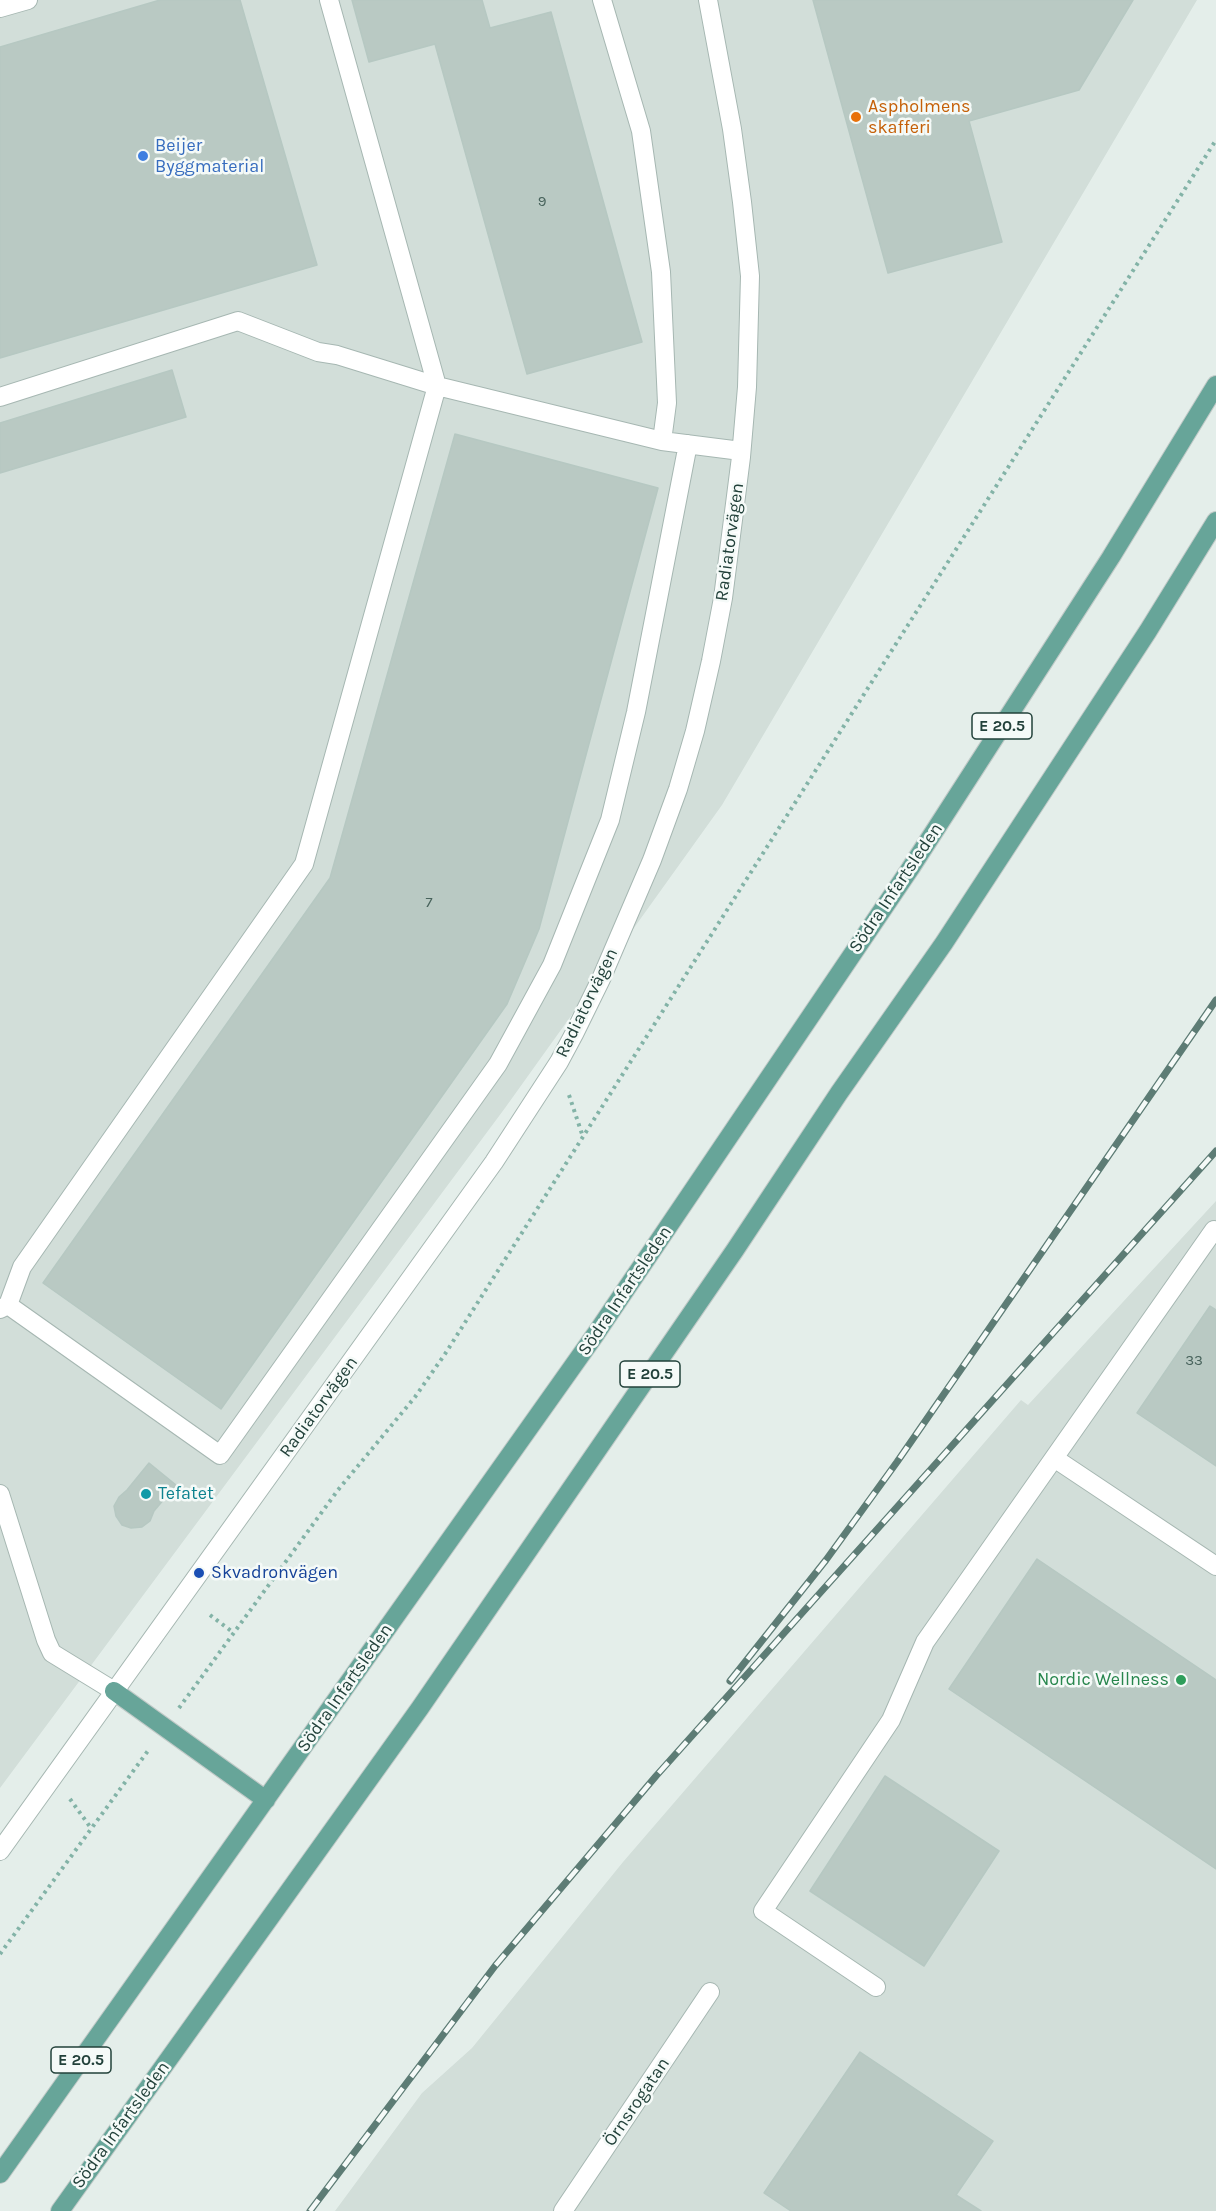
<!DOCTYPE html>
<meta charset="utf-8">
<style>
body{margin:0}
canvas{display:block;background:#e4eeea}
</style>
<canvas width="1216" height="2211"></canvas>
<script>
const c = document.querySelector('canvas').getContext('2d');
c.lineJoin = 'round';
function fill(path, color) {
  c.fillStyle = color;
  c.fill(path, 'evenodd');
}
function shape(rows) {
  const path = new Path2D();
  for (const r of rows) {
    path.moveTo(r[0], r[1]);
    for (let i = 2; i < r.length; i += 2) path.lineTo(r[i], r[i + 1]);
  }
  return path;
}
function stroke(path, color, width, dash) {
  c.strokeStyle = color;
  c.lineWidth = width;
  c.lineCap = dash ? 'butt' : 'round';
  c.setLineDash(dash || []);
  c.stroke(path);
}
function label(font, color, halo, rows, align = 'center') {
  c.font = font + ' Karla,sans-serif';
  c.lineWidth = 5;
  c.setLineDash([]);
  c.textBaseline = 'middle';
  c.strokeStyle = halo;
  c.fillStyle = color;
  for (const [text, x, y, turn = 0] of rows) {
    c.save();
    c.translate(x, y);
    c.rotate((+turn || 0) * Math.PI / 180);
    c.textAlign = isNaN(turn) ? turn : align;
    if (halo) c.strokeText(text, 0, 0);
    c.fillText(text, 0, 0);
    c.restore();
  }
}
const built = shape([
 [0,0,1197,0,722,805,505,1108,0,1788],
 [1216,1201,1216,2211,335,2211,422,2093,472,2048,623,1862,1021,1400,1028,1405]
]);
const building = shape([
 [160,0,240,0,317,265,0,358,0,47,160,0],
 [352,0,482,0,490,28,551,12,642,342,527,374,435,44,369,62,352,0],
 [813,0,1133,0,1079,90,969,121,1002,242,888,273,813,0],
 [172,370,186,417,0,473,0,423,172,370],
 [455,434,658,488,539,929,507,1004,221,1409,43,1283,330,878,455,434],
 [1210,1306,1216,1310,1216,1466,1137,1413,1210,1306],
 [149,1463,176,1485,154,1511,150,1521,142,1527,131,1528,122,1525,116,1516,114,1506,119,1497,127,1490,149,1463],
 [1037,1559,1216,1680,1216,1869,949,1689,1037,1559],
 [885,1776,999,1851,924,1966,810,1891,885,1776],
 [860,2052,993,2141,956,2195,981,2211,791,2211,764,2193,860,2052]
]);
const path = shape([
 [569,1095,583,1137],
 [210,1615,234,1633],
 [179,1708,338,1490,415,1397,445,1354,1216,140],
 [70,1799,91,1828],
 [0,1954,150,1748]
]);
const minor = shape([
 [602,0,641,131,661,272,667,403,662,441],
 [0,8,28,0],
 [0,397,238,321,318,352,337,355,437,386,329,0],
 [1216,1231,1214,1230,1054,1458,1216,1566],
 [8,1305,22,1267,304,864,437,386,662,441,741,451],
 [0,1309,8,1305,220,1455,498,1064,552,965,610,820,636,712,688,444],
 [0,1494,46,1640,52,1653,114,1691],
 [0,1851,494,1162,559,1062,574,1034,601,979,652,860,678,789,695,731,711,661,723,598,741,457,747,387,750,276,742,202,732,129,708,0],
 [876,1987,763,1911,891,1720,925,1642,1054,1458],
 [563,2211,710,1992]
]);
const major = shape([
 [114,1691,266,1800],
 [0,2174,595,1335,910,869,1111,557,1216,385],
 [60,2211,420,1708,735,1250,839,1093,944,943,1148,631,1216,521]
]);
const rail = shape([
 [730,1681,826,1560,897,1462,1216,1000],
 [310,2211,495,1966,656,1776,1216,1151]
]);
const markers = [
 [856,117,6,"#e8710a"],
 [143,156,6,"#3f7fe0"],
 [146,1494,6,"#0f9aa8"],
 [199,1573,6,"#1a4fb4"],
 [1181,1680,6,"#2e9e5b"]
];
const numberNames = [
 ["9",542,202],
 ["7",429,903],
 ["33",1194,1361]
];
const shields = [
 [1002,726,60],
 [650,1374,60],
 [81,2060,60]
];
const shieldNames = [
 ["E 20.5",1002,726],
 ["E 20.5",650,1374],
 ["E 20.5",81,2060]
];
const foodNames = [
 ["Aspholmens",868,107],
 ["skafferi",868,128]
];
const shopNames = [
 ["Beijer",155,146],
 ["Byggmaterial",155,167]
];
const streetNames = [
 ["Radiatorvägen",730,542,-82],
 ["Södra Infartsleden",896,888,-56],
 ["Radiatorvägen",587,1003,-64],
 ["Södra Infartsleden",625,1291,-56],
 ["Radiatorvägen",319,1407,-54],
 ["Södra Infartsleden",345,1688,-55],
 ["Örnsrogatan",637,2102,-56],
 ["Södra Infartsleden",121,2125,-54]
];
const cultureNames = [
 ["Tefatet",158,1494]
];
const transitNames = [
 ["Skvadronvägen",211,1573]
];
const leisureNames = [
 ["Nordic Wellness",1169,1680]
];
fill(built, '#d2ded9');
fill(building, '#b9c9c3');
stroke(building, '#b6c8c2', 1.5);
stroke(minor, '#a6b7b2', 20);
stroke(major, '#c1cac8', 20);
stroke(path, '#83b3a7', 4, [3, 4.5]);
stroke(minor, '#fff', 18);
stroke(major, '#67a599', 18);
stroke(rail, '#5d7c75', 7);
stroke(rail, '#f5faf8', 4.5, [14]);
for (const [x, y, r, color] of markers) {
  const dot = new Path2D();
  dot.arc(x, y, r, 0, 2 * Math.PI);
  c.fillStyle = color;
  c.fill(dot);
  stroke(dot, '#f5faf8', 2);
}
label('15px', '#48635c', null, numberNames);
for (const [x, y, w] of shields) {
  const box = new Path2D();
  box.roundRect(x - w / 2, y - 13, w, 26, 4.5);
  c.fillStyle = '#f5faf8';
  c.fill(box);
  stroke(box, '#22413a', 1.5);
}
label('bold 16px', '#22413a', null, shieldNames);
label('18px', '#c56008', '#f5faf8', foodNames, 'left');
label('18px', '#366cbe', '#f5faf8', shopNames, 'left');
label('18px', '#22413a', '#f5faf8', streetNames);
label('18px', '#0d838f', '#f5faf8', cultureNames, 'left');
label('18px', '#164399', '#f5faf8', transitNames, 'left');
label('18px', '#27864d', '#f5faf8', leisureNames, 'right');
</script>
